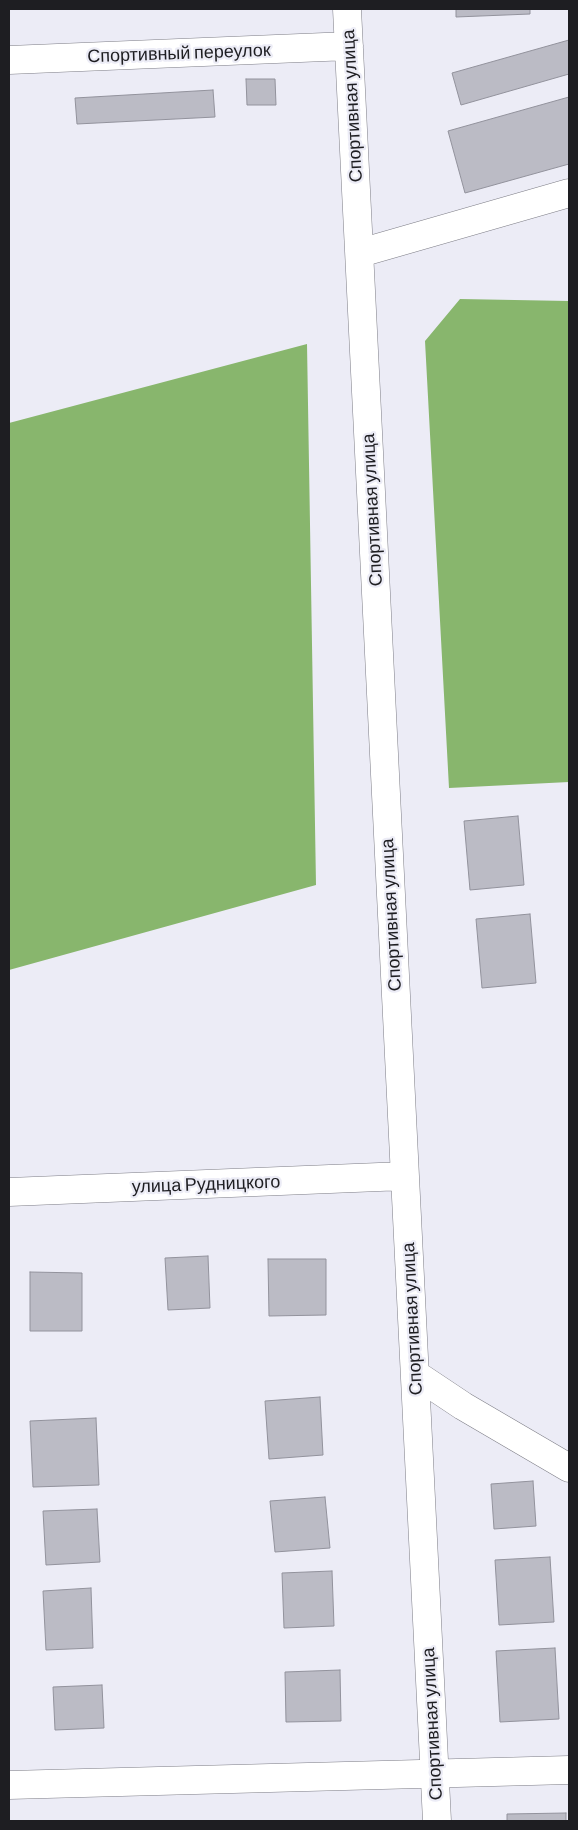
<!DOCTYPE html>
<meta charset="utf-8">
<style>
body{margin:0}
#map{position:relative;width:578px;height:1830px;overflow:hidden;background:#ececf6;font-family:Barlow,sans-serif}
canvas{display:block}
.frame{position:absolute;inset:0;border:10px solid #1e1e22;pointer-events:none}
</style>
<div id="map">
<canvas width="578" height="1830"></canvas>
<div class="frame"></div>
</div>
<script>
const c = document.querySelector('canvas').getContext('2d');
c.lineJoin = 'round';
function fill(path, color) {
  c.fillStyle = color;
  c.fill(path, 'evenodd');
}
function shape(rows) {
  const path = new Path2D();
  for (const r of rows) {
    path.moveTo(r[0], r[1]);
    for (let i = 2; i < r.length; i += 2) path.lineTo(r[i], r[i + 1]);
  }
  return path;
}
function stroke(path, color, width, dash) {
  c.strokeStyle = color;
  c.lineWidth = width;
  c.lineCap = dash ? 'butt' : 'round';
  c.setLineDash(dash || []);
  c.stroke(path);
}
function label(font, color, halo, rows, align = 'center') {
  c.font = font + ' Barlow,sans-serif';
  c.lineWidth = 4.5;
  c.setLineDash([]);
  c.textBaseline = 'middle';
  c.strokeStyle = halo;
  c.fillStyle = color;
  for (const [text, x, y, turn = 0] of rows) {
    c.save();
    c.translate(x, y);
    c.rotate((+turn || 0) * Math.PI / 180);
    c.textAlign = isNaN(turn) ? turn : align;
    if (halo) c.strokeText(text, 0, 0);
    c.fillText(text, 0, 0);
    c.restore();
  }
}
const forest = shape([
 [460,299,569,301,569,782,449,788,425,341],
 [307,344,316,885,9,970,9,423]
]);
const building = shape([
 [456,9,530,9,530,14,456,17,456,9],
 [569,40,569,74,461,105,452,73,569,40],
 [246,79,275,79,276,105,247,105,246,79],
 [213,90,215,117,77,124,75,98,213,90],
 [569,97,569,164,465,193,448,131,569,97],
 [518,816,524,885,470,890,464,821,518,816],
 [530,914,536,983,482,988,476,919,530,914],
 [208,1256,210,1308,168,1310,165,1258,208,1256],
 [268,1259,326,1259,326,1315,269,1316,268,1259],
 [30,1272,82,1273,82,1331,30,1331,30,1272],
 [320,1397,323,1455,269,1459,265,1401,320,1397],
 [96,1418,99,1485,33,1487,30,1421,96,1418],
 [533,1481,536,1526,494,1529,491,1484,533,1481],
 [325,1497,330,1548,275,1552,270,1501,325,1497],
 [97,1509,100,1562,46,1565,43,1511,97,1509],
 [550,1557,554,1622,499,1625,495,1560,550,1557],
 [332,1571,334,1626,284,1628,282,1573,332,1571],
 [91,1588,93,1648,46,1650,43,1591,91,1588],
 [555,1648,559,1719,500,1722,496,1651,555,1648],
 [340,1670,341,1721,286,1722,285,1672,340,1670],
 [102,1685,104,1728,55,1730,53,1687,102,1685],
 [566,1813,566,1821,507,1821,507,1814,566,1813]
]);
const minor = shape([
 [347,9,437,1821],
 [9,60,349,46],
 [360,253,569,193],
 [9,1192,404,1176],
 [415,1374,463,1406,569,1468],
 [9,1785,569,1770]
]);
const streetNames = [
 ["Спортивный переулок",179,53,-2],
 ["Спортивная улица",352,106,-93],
 ["Спортивная улица",372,510,-93],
 ["Спортивная улица",391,915,-93],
 ["улица Рудницкого",206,1184,-2],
 ["Спортивная улица",412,1319,-93],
 ["Спортивная улица",432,1724,-93]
];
fill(forest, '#88b66d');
fill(building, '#bbbbc5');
stroke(building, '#92929c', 1);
stroke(minor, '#7d7d86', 29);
stroke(minor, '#fff', 28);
label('18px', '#1e1e22', '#ececf6', streetNames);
</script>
